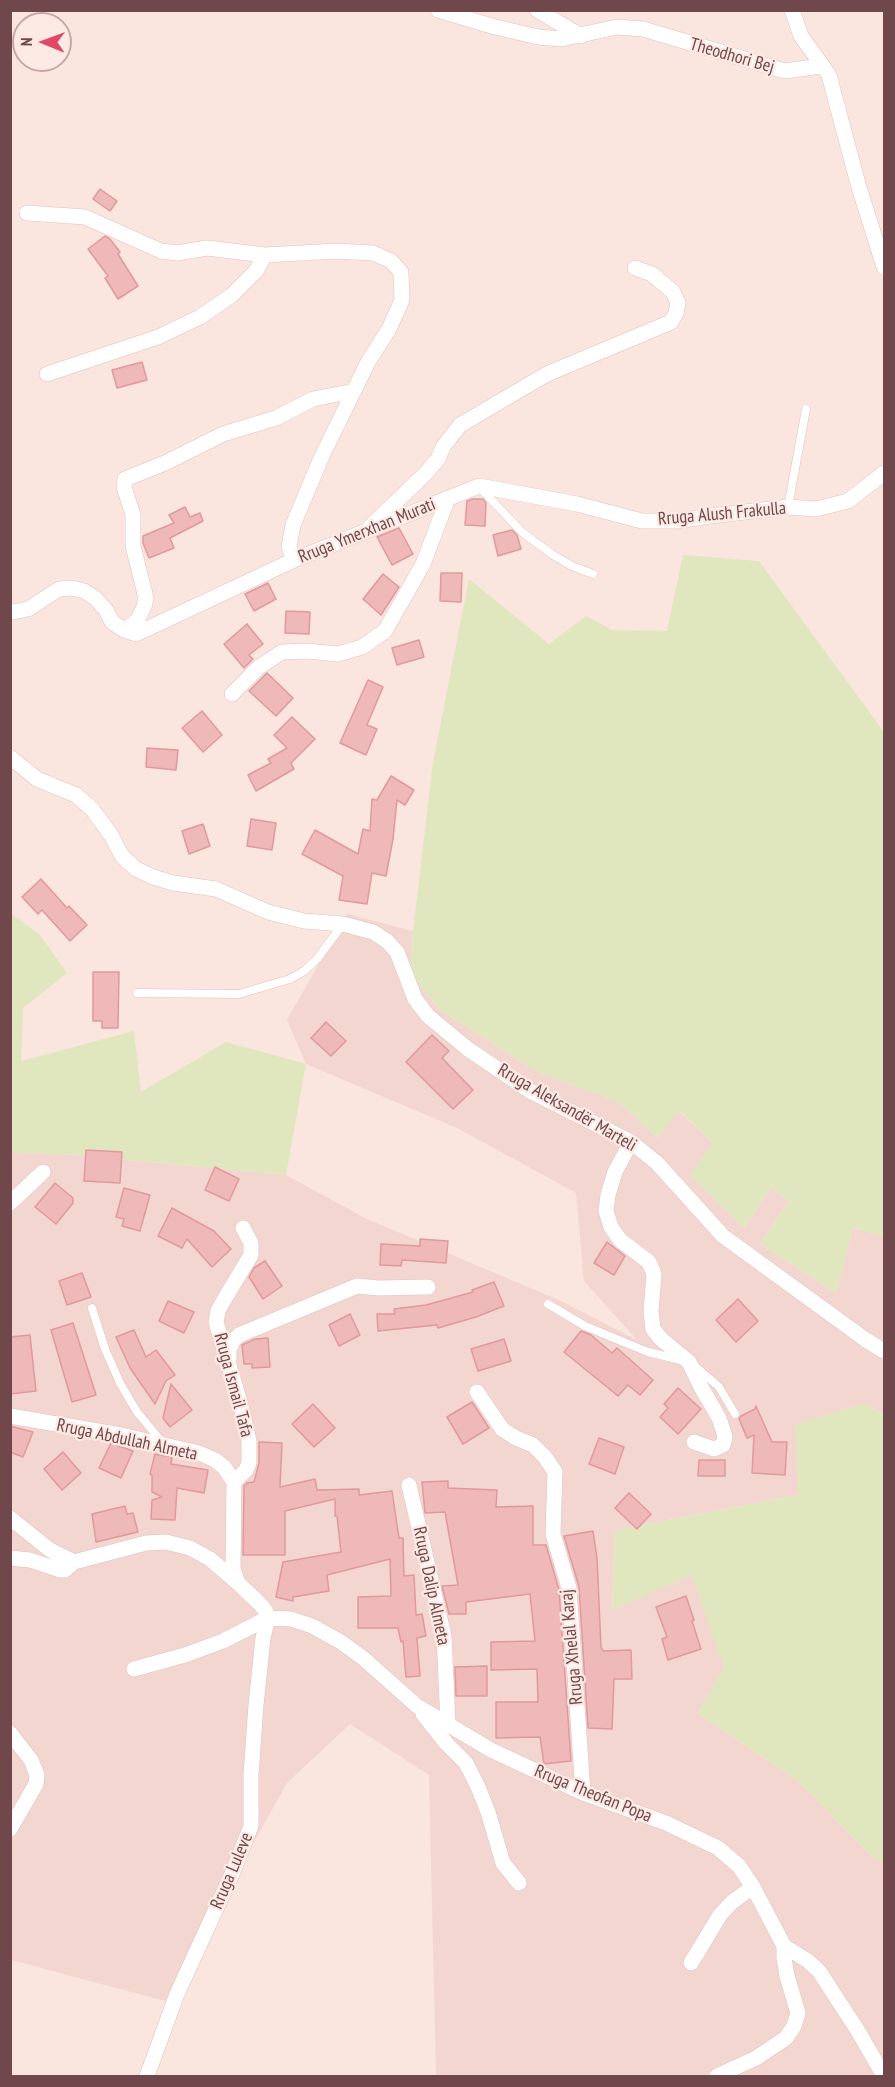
<!DOCTYPE html>
<meta charset="utf-8">
<style>
body{margin:0}
#map{position:relative;width:895px;height:2087px;overflow:hidden;background:#fbe5df;font-family:"PT Sans Narrow",sans-serif}
canvas{display:block}
.frame{position:absolute;inset:0;border:12px solid #70484b;pointer-events:none}
.north{position:absolute;left:12px;top:12px;width:60px;height:60px;box-sizing:border-box;background:#feeae5;border:2px solid #c5a9a7;border-radius:50%;rotate:271deg;font-size:16px;font-weight:700;line-height:24px;text-align:center;color:#70484b}
.north::after{content:'';display:block;margin:auto;width:21px;height:27px;background:#e14865;clip-path:polygon(50% 0,100% 100%,50% 72%,0 100%)}
</style>
<div id="map">
<canvas width="895" height="2087"></canvas>
<div class="frame"></div>
<div class="north">N</div>
</div>
<script>
const c = document.querySelector('canvas').getContext('2d');
c.lineJoin = 'round';
function fill(path, color) {
  c.fillStyle = color;
  c.fill(path, 'evenodd');
}
function shape(rows) {
  const path = new Path2D();
  for (const r of rows) {
    path.moveTo(r[0], r[1]);
    for (let i = 2; i < r.length; i += 2) path.lineTo(r[i], r[i + 1]);
  }
  return path;
}
function stroke(path, color, width, dash) {
  c.strokeStyle = color;
  c.lineWidth = width;
  c.lineCap = dash ? 'butt' : 'round';
  c.setLineDash(dash || []);
  c.stroke(path);
}
function label(font, color, halo, rows, align = 'center') {
  c.font = font + ' "PT Sans Narrow",sans-serif';
  c.lineWidth = 4.5;
  c.setLineDash([]);
  c.textBaseline = 'middle';
  c.strokeStyle = halo;
  c.fillStyle = color;
  for (const [text, x, y, turn = 0] of rows) {
    c.save();
    c.translate(x, y);
    c.rotate((+turn || 0) * Math.PI / 180);
    c.textAlign = isNaN(turn) ? turn : align;
    if (halo) c.strokeText(text, 0, 0);
    c.fillText(text, 0, 0);
    c.restore();
  }
}
const residential = shape([
 [347,914,413,931,411,970,417,981,440,1010,538,1072,618,1102,658,1138,678,1110,713,1143,691,1175,744,1228,771,1187,789,1201,760,1244,836,1293,853,1228,884,1236,884,1413,863,1404,798,1495,615,1530,612,1609,692,1575,725,1668,697,1713,799,1782,869,1854,884,1862,884,2076,436,2076,429,1775,350,1724,287,1783,165,2001,11,1960,10,1153,64,1154,286,1175,367,1219,561,1301,637,1340,584,1281,576,1193,457,1128,306,1064,287,1020]
]);
const green = shape([
 [683,555,759,561,884,732,884,1236,853,1228,836,1293,760,1244,789,1201,771,1187,744,1228,690,1175,713,1143,679,1110,658,1138,618,1102,538,1072,440,1010,417,981,411,970,413,931,433,762,469,579,549,644,586,616,612,630,667,631],
 [11,913,40,935,67,973,23,1008,21,1061,134,1031,141,1092,226,1042,306,1064,286,1175,64,1154,11,1153],
 [863,1404,884,1413,884,1862,869,1854,799,1782,697,1713,724,1668,692,1575,612,1610,615,1530,798,1495,795,1424]
]);
const building = shape([
 [100,189,117,201,110,211,93,199,100,189],
 [105,236,110,239,120,252,118,254,138,286,118,299,105,278,108,276,88,249,105,236],
 [142,362,147,380,117,388,112,370,142,362],
 [473,499,483,499,486,503,485,526,465,525,467,501,473,499],
 [185,507,190,517,200,513,203,521,170,538,174,548,149,558,143,543,143,536,174,523,169,515,185,507],
 [399,528,413,554,392,565,377,537,399,528],
 [512,530,517,535,521,549,498,556,493,535,512,530],
 [441,573,462,573,461,602,440,601,441,573],
 [383,574,399,587,381,615,363,599,383,574],
 [268,583,276,599,254,611,245,594,268,583],
 [286,611,310,612,309,634,285,633,286,611],
 [247,624,263,644,249,655,253,659,244,668,224,644,247,624],
 [419,640,424,657,397,665,392,648,419,640],
 [267,673,293,698,276,716,249,691,267,673],
 [368,680,383,687,367,725,377,729,366,755,340,743,368,680],
 [202,711,222,735,203,752,182,728,202,711],
 [292,717,315,739,291,763,294,769,256,791,248,775,271,763,268,759,287,748,274,735,292,717],
 [147,748,178,750,176,770,146,767,147,748],
 [391,776,414,790,405,805,397,800,393,839,386,876,372,873,367,904,339,900,343,876,302,854,315,830,358,854,363,829,370,831,372,799,377,800,391,776],
 [251,819,276,823,272,850,247,846,251,819],
 [203,824,210,846,189,854,182,831,203,824],
 [41,879,67,908,69,906,87,925,70,941,42,910,38,914,22,897,41,879],
 [93,972,119,972,118,1028,102,1028,102,1021,93,1021,93,972],
 [326,1022,346,1041,331,1056,311,1038,326,1022],
 [432,1035,449,1051,442,1058,473,1090,453,1109,406,1062,432,1035],
 [86,1150,122,1152,120,1183,84,1181,86,1150],
 [215,1167,239,1179,229,1201,205,1190,215,1167],
 [55,1183,73,1198,73,1203,56,1224,35,1207,55,1183],
 [124,1188,150,1195,140,1231,122,1226,124,1219,116,1217,124,1188],
 [172,1208,214,1231,231,1249,212,1267,187,1239,182,1248,158,1236,172,1208],
 [420,1239,448,1241,446,1263,402,1260,401,1266,380,1265,381,1244,420,1246,420,1239],
 [607,1242,625,1256,614,1275,594,1263,607,1242],
 [265,1261,282,1286,263,1299,249,1277,254,1268,265,1261],
 [82,1273,91,1297,67,1305,59,1281,82,1273],
 [494,1282,504,1306,476,1317,438,1328,437,1325,378,1331,377,1314,395,1314,394,1309,426,1305,473,1292,472,1290,494,1282],
 [738,1299,758,1321,736,1342,716,1320,738,1299],
 [168,1301,194,1312,184,1333,159,1321,168,1301],
 [350,1314,360,1335,339,1346,329,1325,350,1314],
 [73,1323,96,1395,72,1402,51,1330,73,1323],
 [134,1330,146,1357,156,1350,175,1375,166,1381,155,1404,130,1368,116,1337,134,1330],
 [581,1331,591,1335,612,1353,617,1348,653,1380,640,1395,628,1385,618,1396,564,1352,581,1331],
 [30,1335,36,1391,10,1394,10,1337,30,1335],
 [268,1338,270,1367,252,1368,252,1364,244,1364,242,1345,255,1339,268,1338],
 [504,1339,511,1361,478,1371,471,1349,504,1339],
 [171,1384,192,1410,170,1427,163,1418,171,1384],
 [678,1388,701,1409,678,1434,660,1417,668,1408,664,1404,678,1388],
 [472,1402,489,1428,463,1444,447,1417,472,1402],
 [313,1404,335,1428,314,1447,292,1424,313,1404],
 [756,1406,772,1442,787,1442,785,1475,752,1473,754,1435,747,1438,739,1419,741,1416,755,1409,756,1406],
 [10,1426,33,1432,23,1457,10,1452,10,1426],
 [599,1438,624,1447,615,1474,589,1464,599,1438],
 [259,1442,282,1443,280,1487,315,1479,317,1490,359,1489,359,1495,392,1491,399,1538,403,1538,404,1576,414,1575,416,1615,422,1614,426,1636,417,1638,420,1676,406,1677,403,1641,401,1642,398,1628,358,1628,358,1597,391,1596,390,1559,327,1575,329,1591,293,1597,293,1601,276,1597,283,1562,341,1552,337,1516,335,1516,335,1499,285,1511,285,1555,243,1555,244,1486,247,1483,254,1482,259,1463,259,1442],
 [111,1443,133,1451,121,1478,99,1468,111,1443],
 [63,1452,81,1473,62,1490,44,1469,63,1452],
 [155,1454,172,1457,171,1464,208,1470,204,1493,177,1488,175,1520,151,1519,152,1500,162,1497,152,1492,152,1475,150,1474,155,1454],
 [699,1460,725,1460,725,1476,698,1476,699,1460],
 [448,1481,448,1488,497,1490,496,1507,533,1506,533,1545,546,1545,559,1590,571,1761,544,1764,540,1737,496,1738,496,1702,538,1702,537,1669,491,1670,491,1642,535,1641,530,1594,466,1602,466,1614,449,1614,442,1586,458,1585,445,1512,425,1513,422,1482,448,1481],
 [629,1493,651,1514,637,1529,615,1508,629,1493],
 [125,1506,127,1514,133,1513,138,1532,96,1542,92,1514,125,1506],
 [593,1531,597,1558,601,1647,603,1651,631,1650,632,1679,614,1679,612,1729,588,1728,579,1587,564,1536,593,1531],
 [686,1596,694,1620,692,1621,701,1649,668,1660,662,1639,667,1637,656,1607,686,1596],
 [487,1666,487,1696,456,1696,455,1667,487,1666]
]);
const lane = shape([
 [481,489,522,532,553,555,572,566,593,574],
 [788,507,806,409],
 [137,993,239,994,290,979,304,971,317,959,343,924],
 [548,1304,585,1326,609,1336,648,1352,681,1360],
 [92,1308,105,1349,120,1383,137,1412,162,1442],
 [697,1368,719,1387,735,1414]
]);
const street = shape([
 [438,10,495,27,538,37,561,39,617,27,643,29,785,71,821,66],
 [537,10,581,36],
 [792,10,801,36,829,75,858,184,884,267],
 [27,213,85,217,161,251,177,253,207,248,265,255,336,251,373,253,391,261,401,272,402,300,389,329,368,362,322,456,293,525,289,547,294,560],
 [47,374,158,337,200,317,232,295,256,271,265,255],
 [370,527,426,473,438,459,443,447,460,425,547,374,671,322,676,313,678,303,673,292,652,274,635,268],
 [10,611,13,612,28,609,59,589,72,588,84,591,95,598,106,610,112,622,124,630,136,634,294,560,479,486,577,504,642,521,677,521,710,516,788,507,816,509,848,501,884,473],
 [124,630,137,621,144,607,146,598,133,546,133,515,124,487,125,479,165,463,223,434,276,418,313,399,354,391],
 [232,694,259,667,282,652,306,651,338,654,362,647,385,631,423,564,448,498],
 [10,757,37,779,76,795,92,809,111,835,122,856,136,869,153,877,173,883,216,889,268,912,304,921,343,924,373,932,387,941,397,952,415,999,428,1016,468,1049,530,1091,631,1142,657,1163,723,1236,866,1340,884,1351],
 [631,1142,615,1172,608,1195,606,1211,611,1227,620,1240,649,1262,654,1274,651,1312,653,1329,661,1339,689,1362,701,1387,719,1418,725,1436,723,1445,714,1449,694,1442],
 [10,1203,43,1172],
 [229,1360,229,1350,233,1341,239,1335,357,1286,379,1288,428,1287],
 [477,1392,502,1429,516,1438,533,1445,545,1457,555,1472,553,1534,569,1588,583,1793],
 [10,1416,121,1435,199,1453,215,1460,224,1467,234,1482],
 [409,1485,444,1636,448,1724],
 [10,1518,50,1550,74,1562,146,1543,166,1542,190,1548,210,1559,238,1583,260,1604,265,1610,268,1618,291,1619,312,1626,341,1642,363,1658,417,1706,491,1750,583,1793,666,1823,718,1848,739,1866,753,1887,784,1946,808,1961,819,1971,858,2031,884,2076],
 [10,1558,30,1560,60,1570,65,1570,74,1562],
 [238,1583,233,1569,234,1482,246,1470,249,1463,249,1441,240,1402,216,1322,218,1311,225,1298,251,1255,251,1243,243,1228],
 [134,1669,185,1655,223,1641,268,1618],
 [423,1714,446,1743,466,1763,478,1787,488,1812,503,1863,519,1883],
 [10,1733,31,1760,37,1775,36,1784,10,1829],
 [691,1963,720,1915,732,1902,753,1887],
 [147,2076,177,1994,232,1874,251,1826,251,1775,256,1705,263,1638,268,1618],
 [717,2076,756,2058,786,2038,794,2026,798,2013,787,1976,784,1958,784,1946]
]);
const streetNames = [
 ["Theodhori Bej",732,56,16],
 ["Rruga Alush Frakulla",722,514,-5],
 ["Rruga Ymerxhan Murati",367,531,-22],
 ["Rruga Aleksandër Marteli",567,1108,30],
 ["Rruga Ismail Tafa",233,1385,75],
 ["Rruga Abdullah Almeta",127,1440,12],
 ["Rruga Dalip Almeta",431,1586,78],
 ["Rruga Xhelal Karaj",572,1647,-95],
 ["Rruga Theofan Popa",593,1794,22],
 ["Rruga Luleve",232,1871,-67]
];
fill(residential, '#f4d6d1');
fill(green, '#e0e7bf');
fill(building, '#efb8b9');
stroke(building, '#e1999b', 1.5);
stroke(lane, '#e0c1bf', 9);
stroke(street, '#e0c1bf', 16);
stroke(lane, '#fff', 8);
stroke(street, '#fff', 15);
label('18px', '#70484b', '#feeae5', streetNames);
</script>
